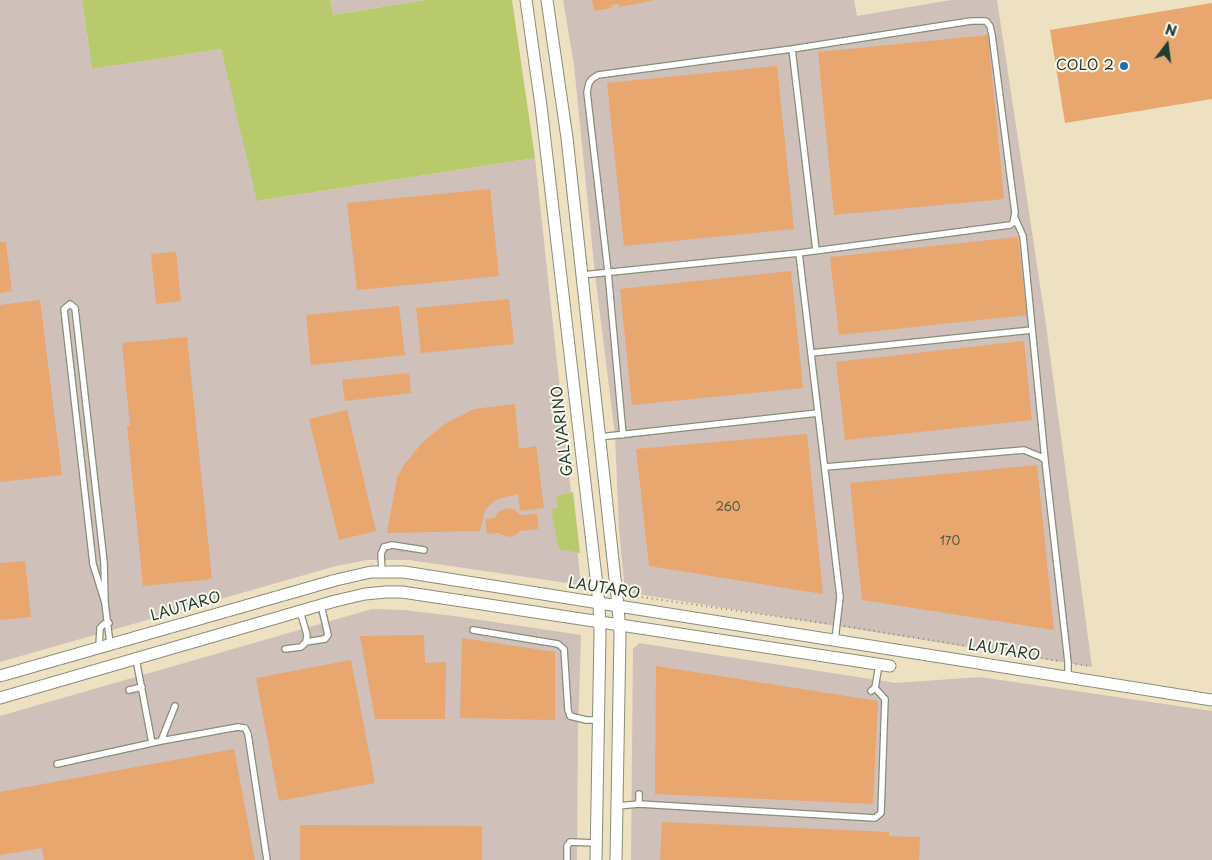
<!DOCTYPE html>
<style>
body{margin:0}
#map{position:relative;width:1212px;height:860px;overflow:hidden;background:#ede1c1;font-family:"Playpen Sans",sans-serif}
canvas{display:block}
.north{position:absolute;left:1142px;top:20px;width:50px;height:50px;-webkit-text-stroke:4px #fbf7ec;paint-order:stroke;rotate:15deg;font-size:14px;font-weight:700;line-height:20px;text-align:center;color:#1f3d34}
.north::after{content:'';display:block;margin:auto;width:18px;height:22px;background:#1f3d34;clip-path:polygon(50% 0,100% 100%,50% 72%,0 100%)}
</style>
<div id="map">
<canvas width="1212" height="860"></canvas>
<div class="north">N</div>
</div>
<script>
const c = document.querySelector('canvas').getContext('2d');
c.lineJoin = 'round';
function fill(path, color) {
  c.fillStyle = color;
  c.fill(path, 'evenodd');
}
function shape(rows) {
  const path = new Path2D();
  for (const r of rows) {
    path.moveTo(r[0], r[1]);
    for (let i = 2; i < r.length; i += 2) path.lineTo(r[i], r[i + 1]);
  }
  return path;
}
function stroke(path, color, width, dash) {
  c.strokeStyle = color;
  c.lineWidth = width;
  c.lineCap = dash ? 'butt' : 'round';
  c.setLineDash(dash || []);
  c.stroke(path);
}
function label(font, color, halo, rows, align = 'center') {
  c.font = font + ' "Playpen Sans",sans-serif';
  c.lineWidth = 4;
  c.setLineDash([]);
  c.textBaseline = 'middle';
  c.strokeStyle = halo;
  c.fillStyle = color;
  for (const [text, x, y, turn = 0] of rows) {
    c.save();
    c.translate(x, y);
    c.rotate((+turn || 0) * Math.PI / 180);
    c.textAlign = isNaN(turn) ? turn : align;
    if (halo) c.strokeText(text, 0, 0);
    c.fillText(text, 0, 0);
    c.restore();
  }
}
const industrial = shape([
 [0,0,82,0,92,69,221,49,258,201,535,158,581,585,409,560,368,560,336,566,0,662],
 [330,0,425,0,332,15],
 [563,0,854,0,857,16,951,0,997,0,1045,318,1092,667,625,592,619,529,615,435,595,274,574,65],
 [372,609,404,610,454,616,581,635,578,732,577,860,0,860,0,716],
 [639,643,896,683,980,677,1212,711,1212,860,631,860,633,649]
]);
const green = shape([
 [82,0,330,0,333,15,425,0,512,0,535,158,257,201,221,49,92,69],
 [573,492,580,553,559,549,551,509,558,508,556,496]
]);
const building = shape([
 [592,0,651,0,651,1,619,7,619,4,611,5,612,8,594,11],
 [1212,3,1212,99,1065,123,1050,30],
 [988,35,1004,199,834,215,818,52],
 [777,66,794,229,624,246,607,83],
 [490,189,499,276,357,290,347,203],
 [1018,237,1027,315,839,335,830,257],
 [0,242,6,242,12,291,0,293],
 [176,252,181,301,156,304,151,254],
 [791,271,803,388,632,405,620,289],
 [509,299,514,344,421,353,416,308],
 [40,300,62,475,0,482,0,305],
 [399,306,405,355,311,365,306,315],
 [187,337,212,579,143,586,127,426,130,426,122,343],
 [1024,341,1032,420,845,440,836,362],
 [409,373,411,393,345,401,342,380],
 [515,404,519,449,536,446,544,508,520,511,518,494,495,500,485,510,480,531,387,533,397,478,404,465,422,443,443,425,474,409],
 [347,410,376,531,339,540,309,419],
 [807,434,823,594,649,566,636,449],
 [1037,465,1054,630,862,600,850,483],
 [509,508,513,509,521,515,537,514,538,529,520,531,517,534,510,537,502,535,499,533,487,534,485,519,495,518,499,511],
 [25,561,31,617,0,620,0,563],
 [424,635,425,663,446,662,445,719,375,719,360,636],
 [462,638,555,652,555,720,460,718],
 [351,660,375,783,279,801,256,678],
 [656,666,878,701,873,804,655,794],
 [234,749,255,860,44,860,42,848,0,855,0,792],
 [662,822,889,832,889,836,920,837,919,860,660,860],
 [300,825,482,826,482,860,300,860]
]);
const path = shape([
 [627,595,830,624],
 [844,626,1059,661],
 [1076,664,1088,666]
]);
const service = shape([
 [792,49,971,21,986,21,990,26,992,35,1015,213,1013,223,1010,225,799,253],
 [1015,218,1023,236,1045,460],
 [582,275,799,253,840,597,835,640],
 [811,353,1032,330],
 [623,435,608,272,587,92,589,83,592,79,598,75,792,49,816,250],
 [599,437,818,413],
 [825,467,1024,450,1041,457,1045,460,1068,662,1068,676],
 [382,572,381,554,384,547,392,545,424,550],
 [105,603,93,564,64,309,70,304,75,308,104,562,105,603,110,644],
 [473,630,558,644,564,649,568,710,570,716,586,720,598,720],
 [306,642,325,639,328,635,321,605],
 [99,647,100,628,104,624,109,623],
 [285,649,301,647,306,642,307,635,300,611],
 [136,659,152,743],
 [129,690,142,687],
 [871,691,875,688,879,665],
 [161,741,175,706],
 [57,764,161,741,238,727,245,728,248,734,267,860],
 [639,804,639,794],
 [617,806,639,804,875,818,881,813,885,699,875,688],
 [567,860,567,846,570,842,596,843]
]);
const minor = shape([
 [526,0,541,106,599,603,600,633,596,860],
 [547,0,567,138,618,606,620,635,616,860],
 [0,676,336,580,371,572,404,572,1212,700],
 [0,698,335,601,365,594,386,592,402,592,469,602,890,666]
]);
const markers = [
 [1124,66,5,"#1f6fb2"]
];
const numberNames = [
 ["260",728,508],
 ["170",950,542]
];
const poiNames = [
 ["COLO 2",1114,66]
];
const streetNames = [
 ["GALVARINO",563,431,-97],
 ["LAUTARO",604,589,9],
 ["LAUTARO",186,607,-16],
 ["LAUTARO",1004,651,9]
];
fill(industrial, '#cfc0ba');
fill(green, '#b9ca6d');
fill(building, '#e7a76e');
stroke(service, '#868f7a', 8);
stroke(minor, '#868f7a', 13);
stroke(path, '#868f7a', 2, [1, 4]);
stroke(service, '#fff', 5.5);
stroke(minor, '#fff', 11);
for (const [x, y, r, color] of markers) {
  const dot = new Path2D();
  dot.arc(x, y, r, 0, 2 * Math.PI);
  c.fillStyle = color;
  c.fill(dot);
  stroke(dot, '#fbf7ec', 2);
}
label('12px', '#515842', null, numberNames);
label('15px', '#1f3d34', '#fbf7ec', poiNames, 'right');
label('15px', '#1f3d34', '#fbf7ec', streetNames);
</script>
